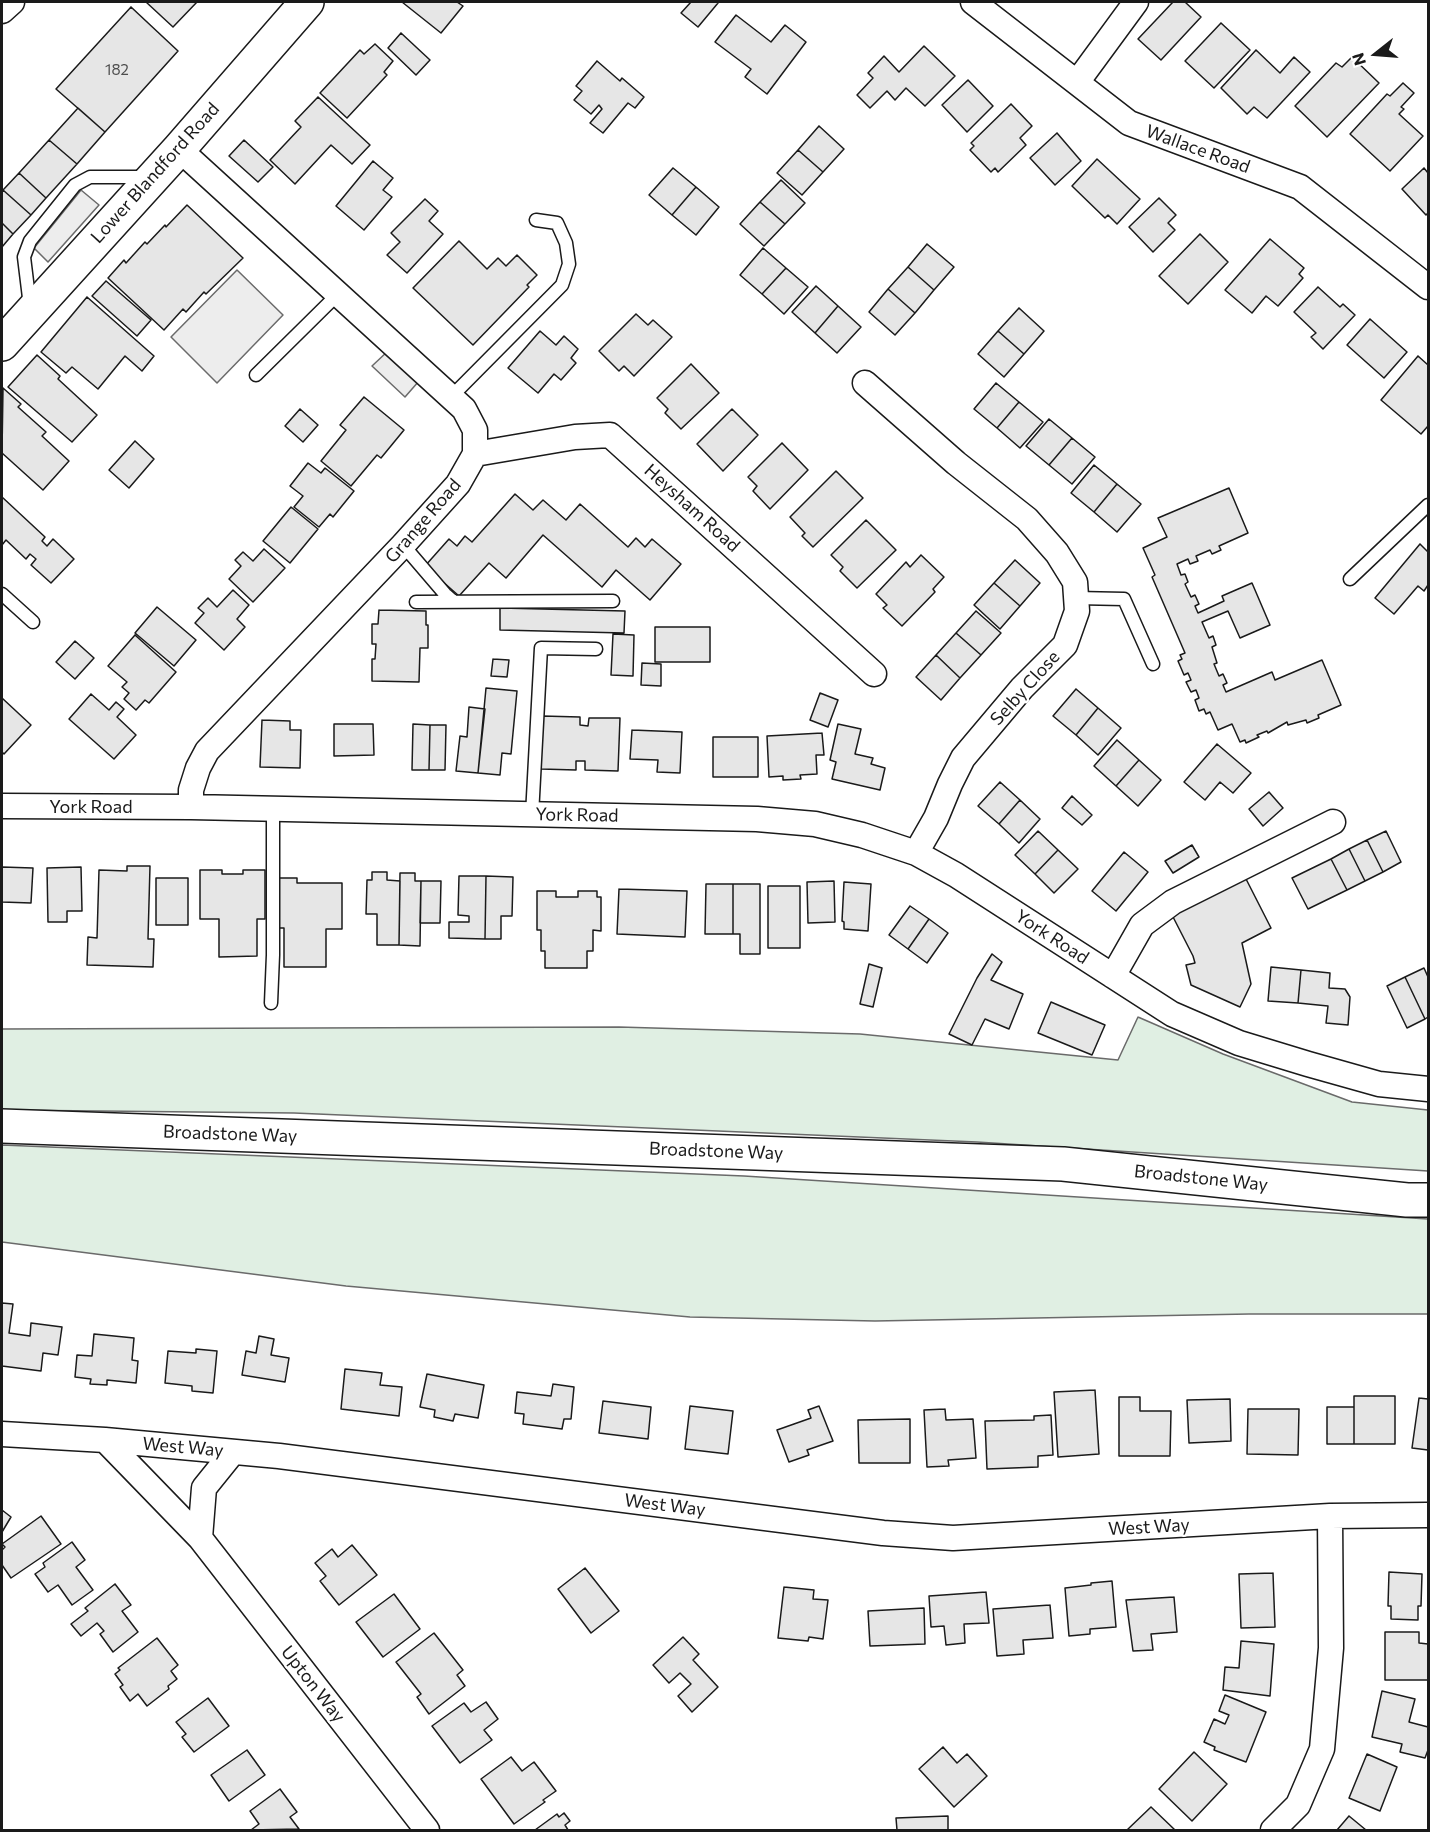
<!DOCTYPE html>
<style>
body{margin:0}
#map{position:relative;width:1430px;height:1832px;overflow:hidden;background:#fff;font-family:Commissioner,sans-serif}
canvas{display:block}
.frame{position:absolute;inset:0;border:3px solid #1a1a1a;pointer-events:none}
.north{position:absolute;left:1346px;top:24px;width:60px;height:60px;-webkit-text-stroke:4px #fff;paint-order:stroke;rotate:253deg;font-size:16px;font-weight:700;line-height:24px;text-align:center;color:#1a1a1a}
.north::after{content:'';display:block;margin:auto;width:21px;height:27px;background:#1a1a1a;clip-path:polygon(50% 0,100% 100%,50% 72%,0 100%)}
</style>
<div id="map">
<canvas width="1430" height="1832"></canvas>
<div class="frame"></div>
<div class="north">N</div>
</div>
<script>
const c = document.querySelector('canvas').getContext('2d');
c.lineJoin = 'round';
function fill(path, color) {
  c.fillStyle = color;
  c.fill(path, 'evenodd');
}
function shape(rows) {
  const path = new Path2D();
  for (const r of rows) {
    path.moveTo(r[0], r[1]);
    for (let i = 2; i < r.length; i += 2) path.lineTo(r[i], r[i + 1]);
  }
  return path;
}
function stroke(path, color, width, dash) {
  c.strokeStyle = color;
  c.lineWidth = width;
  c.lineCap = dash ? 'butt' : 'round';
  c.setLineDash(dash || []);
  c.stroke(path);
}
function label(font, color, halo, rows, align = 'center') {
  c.font = font + ' Commissioner,sans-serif';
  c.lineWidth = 4.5;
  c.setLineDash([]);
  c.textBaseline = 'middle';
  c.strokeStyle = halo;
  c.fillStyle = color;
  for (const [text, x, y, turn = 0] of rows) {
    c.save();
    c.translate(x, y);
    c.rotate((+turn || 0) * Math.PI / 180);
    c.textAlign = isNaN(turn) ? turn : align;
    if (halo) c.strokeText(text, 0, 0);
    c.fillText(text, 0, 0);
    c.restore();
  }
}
const green = shape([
 [1138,1017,1223,1054,1352,1102,1428,1110,1428,1171,977,1142,294,1113,2,1110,2,1029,619,1027,860,1034,1118,1060,1138,1017],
 [2,1145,744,1176,1428,1219,1428,1314,1249,1314,875,1321,690,1317,346,1286,2,1242,2,1145]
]);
const parking = shape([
 [81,190,99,205,48,262,34,248,81,190],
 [237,270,283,315,217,383,171,337,237,270],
 [388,351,419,381,405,397,372,366,388,351]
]);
const building = shape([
 [146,2,197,2,173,27,146,2],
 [402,2,457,2,463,6,441,33,402,2],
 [691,2,717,2,718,3,698,27,681,13,691,2],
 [1173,2,1185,2,1201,17,1161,60,1138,39,1173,2],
 [131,7,178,51,105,132,56,89,131,7],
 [736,15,771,42,785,25,806,42,767,94,745,77,751,69,715,42,736,15],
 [1221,23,1250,50,1214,88,1185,61,1221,23],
 [401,33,430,60,416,75,388,48,401,33],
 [375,44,393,61,384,72,387,75,347,118,320,93,360,50,364,54,375,44],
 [924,46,955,76,925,106,906,88,895,100,887,91,870,108,857,95,873,78,868,73,884,56,899,72,924,46],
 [1256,50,1280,73,1294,57,1310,72,1267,118,1254,107,1247,114,1221,88,1256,50],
 [1352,57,1379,83,1327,137,1295,106,1336,63,1342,67,1352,57],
 [597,61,620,81,622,78,644,97,635,108,628,103,603,133,590,123,602,109,599,105,591,114,574,100,582,91,576,86,597,61],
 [968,80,993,106,967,132,942,105,968,80],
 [1403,83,1414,93,1401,107,1404,109,1399,114,1423,136,1390,171,1350,134,1387,94,1390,96,1403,83],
 [318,97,370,145,352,164,331,145,295,184,270,160,301,127,295,121,318,97],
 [1011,104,1032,126,1020,138,1026,145,998,172,995,168,991,172,970,150,974,146,971,143,1011,104],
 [78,108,105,132,77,164,49,140,78,108],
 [819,126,844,149,823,172,798,150,819,126],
 [1057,133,1081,161,1055,185,1030,158,1057,133],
 [49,140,77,164,46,198,19,173,49,140],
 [244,140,273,167,258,182,229,156,244,140],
 [798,150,823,172,802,195,777,173,798,150],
 [1097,159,1140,199,1117,224,1108,215,1105,218,1072,186,1097,159],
 [373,161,393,178,383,190,392,197,364,230,336,206,373,161],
 [673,168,696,187,672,215,649,195,673,168],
 [1424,168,1428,173,1428,213,1426,215,1402,189,1424,168],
 [19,173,46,198,31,215,3,190,19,173],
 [781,180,805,203,785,224,760,202,781,180],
 [696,187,719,207,696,235,672,215,696,187],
 [3,190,31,215,13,234,2,223,2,193,3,190],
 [1159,198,1176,215,1168,223,1175,230,1153,252,1129,227,1159,198],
 [425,199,438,211,429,221,443,234,407,273,387,255,400,242,391,233,425,199],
 [760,202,785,224,764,246,740,224,760,202],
 [187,205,243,258,206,294,204,292,186,312,183,309,164,330,108,278,124,260,126,263,145,242,147,244,165,225,166,227,187,205],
 [2,223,13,234,2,247,2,223],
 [1200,234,1228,262,1188,304,1159,276,1200,234],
 [1270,239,1304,268,1299,274,1303,278,1278,306,1266,296,1252,313,1225,290,1270,239],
 [459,241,487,269,498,258,506,266,517,255,537,275,527,285,529,287,473,345,413,288,459,241],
 [927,244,954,267,934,290,908,267,927,244],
 [763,248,786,268,762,294,740,275,763,248],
 [908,267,934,290,915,313,888,289,908,267],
 [786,268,808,287,784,314,762,294,786,268],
 [106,281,151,320,137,336,92,296,106,281],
 [816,286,838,306,815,333,792,312,816,286],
 [1318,287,1340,307,1343,304,1355,315,1323,349,1311,337,1316,333,1294,312,1318,287],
 [888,289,915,313,895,335,869,312,888,289],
 [87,297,154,356,142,371,125,356,98,389,72,367,66,373,41,352,87,297],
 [838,306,861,327,837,353,815,333,838,306],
 [1019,308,1044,331,1024,354,998,331,1019,308],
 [636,314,648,325,653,320,672,337,634,376,624,366,619,371,599,351,636,314],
 [1370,319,1407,352,1384,378,1347,345,1370,319],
 [540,331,556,345,564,336,578,349,571,358,576,363,561,380,554,374,538,393,508,368,540,331],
 [998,331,1024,354,1004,377,978,354,998,331],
 [37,355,60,376,58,379,97,415,72,442,8,387,37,355],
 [1418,356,1428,365,1428,426,1421,434,1381,400,1418,356],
 [691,364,719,393,681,429,665,413,668,409,657,398,691,364],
 [996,383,1019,402,997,428,974,409,996,383],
 [3,388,21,404,18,407,46,432,42,436,69,461,43,490,2,453,3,388],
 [364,397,404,430,381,458,377,455,351,486,321,461,346,430,340,425,364,397],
 [1019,402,1043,422,1020,448,997,428,1019,402],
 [300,409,318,425,303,442,285,426,300,409],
 [732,409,758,435,723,471,697,444,732,409],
 [1049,419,1072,438,1049,465,1026,446,1049,419],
 [1072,438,1095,457,1072,484,1049,465,1072,438],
 [135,441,154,459,129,488,109,470,135,441],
 [782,443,808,470,770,509,753,491,757,486,748,477,782,443],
 [308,463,321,473,325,468,354,491,333,517,330,514,319,527,294,507,303,496,290,486,308,463],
 [1094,465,1117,484,1094,512,1071,493,1094,465],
 [836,471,863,498,813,547,802,536,805,533,790,517,836,471],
 [1117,484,1141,504,1117,532,1094,512,1117,484],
 [1229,488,1248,533,1219,546,1221,550,1212,554,1210,550,1196,556,1198,561,1190,564,1188,559,1177,564,1181,575,1185,574,1188,582,1185,584,1191,597,1195,595,1199,604,1195,606,1198,613,1224,601,1222,596,1252,583,1270,625,1240,638,1228,611,1202,622,1209,638,1213,636,1216,645,1212,647,1217,663,1214,664,1219,676,1223,674,1227,683,1223,685,1226,692,1272,672,1275,680,1322,660,1341,705,1318,715,1319,718,1307,723,1306,720,1288,725,1287,722,1268,733,1267,731,1257,735,1259,737,1246,743,1245,740,1240,742,1232,724,1218,730,1210,712,1206,714,1204,709,1199,711,1195,700,1199,698,1196,690,1191,692,1186,682,1191,680,1188,673,1184,675,1178,661,1182,659,1180,655,1185,653,1152,577,1155,575,1143,548,1167,537,1158,518,1229,488],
 [515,494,533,510,543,500,566,520,580,504,628,547,636,538,645,547,652,539,681,564,650,600,616,570,602,587,543,535,506,578,489,563,459,596,425,566,449,539,457,546,465,536,472,542,515,494],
 [2,497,45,537,42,541,47,546,53,539,74,559,51,583,31,565,36,559,30,554,26,559,6,540,2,545,2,497],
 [291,507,318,529,290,563,263,541,291,507],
 [866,520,896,550,857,588,840,571,843,567,831,555,866,520],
 [1420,544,1428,552,1428,585,1424,591,1418,586,1394,614,1375,598,1420,544],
 [264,549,285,568,253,602,229,579,241,566,235,560,243,552,253,561,264,549],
 [921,555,944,577,933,589,935,592,902,626,883,608,887,605,876,594,906,562,910,567,921,555],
 [1015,560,1040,583,1020,606,994,583,1015,560],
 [994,583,1020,606,1000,629,974,605,994,583],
 [233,590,249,605,237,619,245,627,224,650,195,623,204,613,198,608,208,598,217,607,233,590],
 [157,607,196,640,174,666,135,633,157,607],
 [500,608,625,611,624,633,500,630,500,608],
 [379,610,426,611,426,625,428,625,428,648,420,648,419,682,372,681,372,659,375,659,376,644,372,644,372,624,378,624,379,610],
 [976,611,1001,633,981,655,956,633,976,611],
 [655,627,710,627,710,662,655,662,655,627],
 [956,633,981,655,960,678,936,655,956,633],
 [613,634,634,635,633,676,611,675,613,634],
 [135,635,176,672,149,703,145,700,136,710,124,699,129,693,122,687,127,682,108,666,135,635],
 [75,641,94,658,75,679,56,662,75,641],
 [936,655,960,678,941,700,916,677,936,655],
 [493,659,509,660,507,677,491,676,493,659],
 [642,663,661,664,661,686,641,685,642,663],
 [486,688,517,691,511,754,502,753,500,775,478,773,486,688],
 [1076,689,1098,708,1076,735,1053,716,1076,689],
 [820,693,838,700,828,727,810,720,820,693],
 [91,694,109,710,116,702,124,709,117,717,136,735,114,759,69,719,91,694],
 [2,698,31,725,4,754,2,752,2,698],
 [469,707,485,709,478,773,456,771,460,736,467,737,469,707],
 [1098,708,1121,728,1098,755,1076,735,1098,708],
 [542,716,580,717,580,725,588,726,589,718,620,718,618,771,585,770,585,761,576,761,576,770,541,769,542,716],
 [262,720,290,721,290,730,301,730,300,768,260,767,262,720],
 [334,724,373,724,374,755,334,756,334,724],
 [413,724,430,725,429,770,412,770,413,724],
 [838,724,861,729,855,754,873,758,871,764,885,768,880,790,832,779,836,762,830,760,838,724],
 [430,725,446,725,445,770,429,770,430,725],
 [632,730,682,732,680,773,657,772,658,760,630,759,632,730],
 [822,733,824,755,816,755,817,774,800,775,801,779,783,780,783,776,769,777,767,736,822,733],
 [713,737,758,737,758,777,713,777,713,737],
 [1117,740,1139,760,1116,786,1094,766,1117,740],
 [1217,744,1251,773,1233,793,1220,782,1205,800,1184,782,1217,744],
 [1139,760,1161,780,1138,806,1116,786,1139,760],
 [1000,782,1020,800,999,824,978,806,1000,782],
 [1269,792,1283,808,1263,826,1249,809,1269,792],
 [1072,796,1092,815,1082,825,1062,808,1072,796],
 [1020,800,1040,819,1019,843,999,824,1020,800],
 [1038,831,1058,850,1035,874,1015,855,1038,831],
 [1386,831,1401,862,1383,872,1367,840,1386,831],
 [1367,840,1383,872,1365,881,1349,849,1367,840],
 [1192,845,1199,857,1173,873,1165,861,1192,845],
 [1349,849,1365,881,1347,890,1331,859,1349,849],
 [1058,850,1078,869,1054,893,1035,874,1058,850],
 [1124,852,1148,872,1116,911,1092,891,1124,852],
 [1331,859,1347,890,1308,909,1292,878,1331,859],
 [127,866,150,866,148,939,154,939,153,967,87,965,88,937,97,938,99,870,127,871,127,866],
 [2,867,33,868,31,903,2,902,2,867],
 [81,867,82,911,67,911,67,922,48,922,47,868,81,867],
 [200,870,222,870,222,874,243,874,243,870,265,870,265,919,257,919,257,956,219,957,219,919,200,919,200,870],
 [372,872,387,872,387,880,400,881,399,945,377,945,377,914,366,914,367,880,372,880,372,872],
 [400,873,415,873,415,881,421,881,420,946,399,945,400,873],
 [1244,875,1271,928,1242,943,1251,984,1240,1007,1191,985,1186,965,1195,963,1193,956,1171,913,1244,875],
 [459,876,486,876,485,939,449,938,449,922,469,922,469,916,458,915,459,876],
 [486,876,513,877,512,916,501,916,501,939,485,939,486,876],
 [156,878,188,878,188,925,156,925,156,878],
 [275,878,297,878,297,883,342,883,342,929,326,929,326,967,284,967,284,928,276,928,275,878],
 [421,881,441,881,440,923,420,923,421,881],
 [834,881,835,922,808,923,807,882,834,881],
 [844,882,871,884,868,931,844,929,844,922,842,921,844,882],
 [706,884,733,884,733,934,705,934,706,884],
 [733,884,760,884,760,954,740,954,740,934,733,934,733,884],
 [768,886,800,886,800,948,768,948,768,886],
 [619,889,687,891,685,937,617,934,619,889],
 [537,891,556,891,556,897,578,897,578,891,597,891,597,897,601,897,601,931,593,930,593,951,587,951,587,968,545,968,545,951,541,951,541,930,537,930,537,891],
 [910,906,929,919,908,949,889,935,910,906],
 [929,919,948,933,927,963,908,949,929,919],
 [992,954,1002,962,991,980,1023,994,1009,1029,985,1019,972,1045,949,1034,977,978,992,954],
 [869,964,882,968,873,1007,860,1004,869,964],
 [1271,967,1301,970,1298,1003,1268,1001,1271,967],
 [1424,968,1428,977,1428,1017,1425,1019,1405,977,1424,968],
 [1301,970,1330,973,1329,988,1345,989,1350,997,1348,1025,1326,1023,1328,1006,1298,1003,1301,970],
 [1405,977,1425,1019,1407,1028,1387,986,1405,977],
 [1051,1002,1105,1025,1092,1055,1038,1033,1051,1002],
 [2,1303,13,1304,9,1333,30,1336,31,1323,62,1327,58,1355,43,1353,41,1371,2,1366,2,1303],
 [94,1334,134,1338,132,1360,138,1361,136,1383,107,1380,107,1385,90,1384,91,1379,75,1377,77,1355,92,1356,94,1334],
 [259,1336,274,1339,271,1355,289,1358,285,1382,242,1375,246,1351,256,1353,259,1336],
 [196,1349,217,1351,213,1393,192,1391,192,1386,165,1383,168,1351,196,1353,196,1349],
 [345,1369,382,1373,380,1385,402,1387,399,1416,341,1409,345,1369],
 [427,1374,484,1385,478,1418,455,1414,453,1421,434,1417,435,1410,420,1407,427,1374],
 [553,1384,574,1387,571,1419,564,1419,562,1429,523,1424,524,1414,515,1413,517,1392,551,1396,553,1384],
 [1095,1390,1099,1454,1058,1457,1054,1392,1095,1390],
 [1354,1396,1395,1396,1395,1444,1354,1444,1354,1396],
 [1119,1397,1140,1397,1140,1411,1171,1411,1170,1456,1119,1456,1119,1397],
 [1419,1398,1428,1399,1428,1450,1412,1448,1419,1398],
 [1230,1399,1231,1441,1189,1443,1187,1400,1230,1399],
 [603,1401,651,1407,648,1439,599,1433,603,1401],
 [690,1406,733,1411,728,1454,685,1449,690,1406],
 [819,1406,833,1441,807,1450,809,1455,789,1462,777,1430,811,1418,808,1410,819,1406],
 [1327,1407,1354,1407,1354,1444,1327,1444,1327,1407],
 [945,1409,946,1420,973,1419,976,1458,948,1460,949,1466,927,1467,924,1410,945,1409],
 [1248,1409,1299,1409,1298,1455,1247,1454,1248,1409],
 [1051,1415,1053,1455,1038,1456,1038,1467,987,1469,985,1421,1034,1420,1034,1416,1051,1415],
 [910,1419,910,1463,859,1463,858,1420,910,1419],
 [2,1510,11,1517,2,1532,2,1510],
 [41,1516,61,1544,11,1578,2,1565,2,1550,5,1547,2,1544,41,1516],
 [72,1542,85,1560,76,1567,93,1590,72,1605,58,1585,48,1592,35,1574,45,1567,43,1563,72,1542],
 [352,1545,377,1575,339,1605,320,1581,326,1576,315,1563,332,1549,338,1557,352,1545],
 [585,1568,619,1611,591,1633,558,1589,585,1568],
 [1389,1572,1422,1574,1421,1606,1418,1606,1418,1620,1391,1619,1391,1606,1388,1606,1389,1572],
 [1273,1573,1275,1627,1241,1628,1239,1574,1273,1573],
 [1112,1581,1116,1627,1090,1629,1090,1634,1069,1636,1065,1588,1091,1585,1091,1583,1112,1581],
 [115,1584,131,1605,122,1611,138,1632,113,1652,100,1634,104,1631,97,1623,81,1636,71,1624,88,1611,85,1608,115,1584],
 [784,1587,814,1590,813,1599,828,1600,823,1639,809,1637,808,1641,778,1638,784,1587],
 [986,1592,989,1623,964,1624,965,1643,946,1645,944,1626,931,1627,929,1596,986,1592],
 [394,1594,420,1629,383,1657,356,1622,394,1594],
 [1174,1597,1177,1632,1151,1634,1153,1650,1133,1651,1126,1600,1174,1597],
 [1050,1605,1053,1638,1023,1640,1024,1654,997,1656,993,1609,1050,1605],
 [924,1608,925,1644,870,1646,868,1611,924,1608],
 [1385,1632,1419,1632,1419,1643,1428,1644,1428,1680,1385,1680,1385,1632],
 [434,1633,463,1670,457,1675,465,1686,429,1714,417,1697,421,1694,396,1662,434,1633],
 [683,1637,699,1654,693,1660,718,1687,692,1712,678,1696,691,1684,680,1673,669,1683,653,1665,683,1637],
 [157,1638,178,1665,171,1671,177,1679,168,1686,169,1689,147,1706,138,1694,130,1701,120,1687,123,1685,115,1674,120,1670,118,1668,157,1638],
 [1241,1641,1274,1644,1270,1696,1223,1690,1225,1667,1239,1668,1241,1641],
 [1382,1691,1415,1699,1409,1722,1428,1727,1428,1750,1425,1758,1400,1752,1402,1744,1372,1737,1382,1691],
 [1225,1695,1266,1712,1246,1762,1214,1750,1215,1747,1204,1742,1214,1719,1225,1724,1229,1715,1219,1711,1225,1695],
 [208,1698,229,1726,194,1752,182,1737,186,1734,176,1722,208,1698],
 [486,1702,498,1719,484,1730,492,1740,460,1763,432,1726,464,1703,471,1712,486,1702],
 [943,1747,957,1763,967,1754,987,1776,954,1807,919,1769,943,1747],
 [247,1750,265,1775,229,1801,211,1775,247,1750],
 [1194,1752,1227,1784,1192,1821,1159,1789,1194,1752],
 [1367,1754,1397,1767,1380,1811,1349,1798,1367,1754],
 [511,1757,522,1771,534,1762,556,1791,543,1800,545,1802,514,1824,481,1779,511,1757],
 [280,1789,297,1812,290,1817,299,1829,251,1830,259,1824,250,1811,280,1789],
 [1151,1807,1175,1830,1127,1830,1151,1807],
 [564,1813,570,1821,565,1825,568,1830,535,1830,557,1814,559,1817,564,1813],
 [948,1816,948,1830,897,1830,896,1818,948,1816],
 [1349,1816,1366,1830,1337,1830,1349,1816]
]);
const lane = shape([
 [30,306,24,257,30,241,75,185,90,177,145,177],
 [256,375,339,293],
 [451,397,562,285,569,264,566,243,557,223,536,220],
 [403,545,445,594,454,602],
 [1350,579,1428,505],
 [2,594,33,622],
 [1076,598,1124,599,1153,664],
 [416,602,613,601],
 [532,815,541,648,596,649],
 [271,1003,273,955,273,810]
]);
const street = shape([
 [973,2,1129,123,1300,187,1428,287],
 [2,11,12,2],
 [1078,81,1136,2],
 [179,149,464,409,475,430,475,454,458,484,403,545,207,751,198,768,191,790,191,807],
 [865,383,956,463,1027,519,1057,553,1075,582,1077,611,1065,645,1022,688,963,758,950,784,936,818,916,853],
 [475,454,575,437,610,435,874,674],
 [2,806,191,807,757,819,815,824,862,835,916,853,956,875,1172,1014,1239,1043,1308,1064,1379,1084,1428,1089],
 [1113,976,1142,925,1173,902,1333,822],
 [2,1434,105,1440,279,1456,883,1533,953,1538,1330,1516,1428,1515],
 [105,1440,200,1538,427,1830],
 [200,1538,204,1488,233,1452],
 [1273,1830,1298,1805,1322,1749,1331,1648,1330,1516]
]);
const secondary = shape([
 [2,344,179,149,307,2],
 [2,1126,1063,1164,1407,1200,1428,1200]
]);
const numberNames = [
 ["182",117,70]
];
const streetNames = [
 ["Wallace Road",1198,149,20],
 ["Lower Blandford Road",155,173,-48],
 ["Heysham Road",692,508,42],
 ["Grange Road",423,521,-49],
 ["Selby Close",1025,688,-48],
 ["York Road",91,807],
 ["York Road",577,815,1],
 ["York Road",1052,937,33],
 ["Broadstone Way",230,1134,2],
 ["Broadstone Way",716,1151,2],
 ["Broadstone Way",1201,1178,6],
 ["West Way",183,1447,5],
 ["West Way",665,1505,7],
 ["West Way",1149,1527,-3],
 ["Upton Way",313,1684,52]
];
fill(green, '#e0efe3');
stroke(green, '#6a6a6a', 1.5);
fill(parking, '#ededed');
stroke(parking, '#6a6a6a', 1.5);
fill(building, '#e6e6e6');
stroke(building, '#1a1a1a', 1.5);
stroke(lane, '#1a1a1a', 15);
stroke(street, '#1a1a1a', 27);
stroke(secondary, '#1a1a1a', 36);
stroke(lane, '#fff', 12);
stroke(street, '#fff', 24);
stroke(secondary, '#fff', 33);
label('15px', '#4d4d4d', null, numberNames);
label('18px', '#1a1a1a', '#fff', streetNames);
</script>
